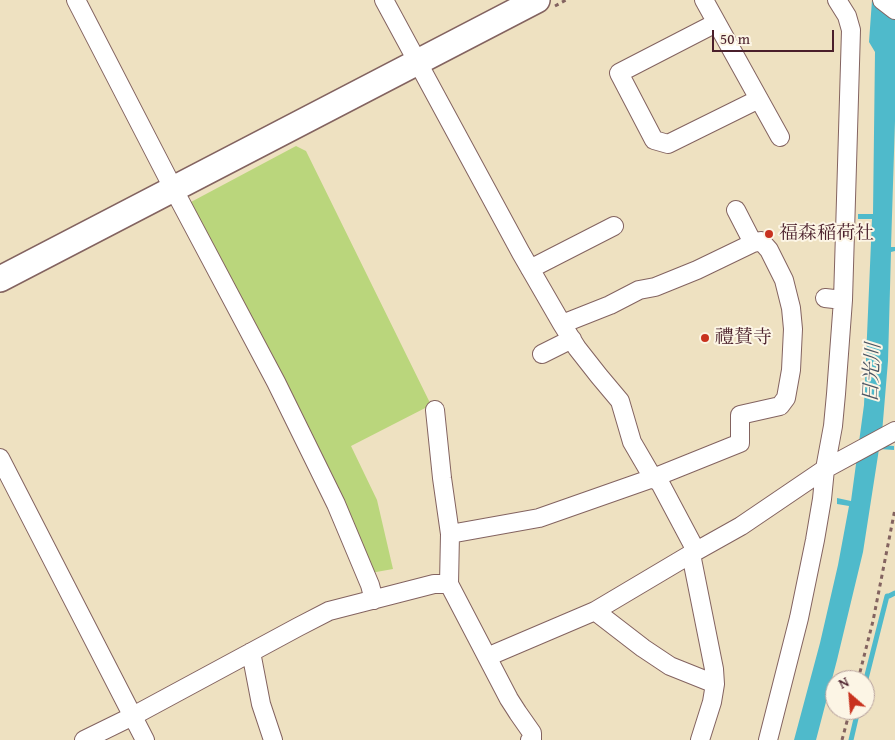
<!DOCTYPE html>
<meta charset="utf-8">
<style>
body{margin:0}
#map{position:relative;width:895px;height:740px;overflow:hidden;background:#eee1c1;font-family:"Gentium Book Plus",serif}
canvas{display:block}
.north{position:absolute;left:825px;top:670px;width:50px;height:50px;box-sizing:border-box;background:#fcf5e5;border:1px solid #b59f9b;border-radius:50%;rotate:333deg;font-size:14px;font-weight:700;line-height:20px;text-align:center;color:#4a1f2b}
.north::after{content:'';display:block;margin:auto;width:18px;height:22px;background:#c8321e;clip-path:polygon(50% 0,100% 100%,50% 72%,0 100%)}
.scale{position:absolute;left:712px;top:30px;width:122px;height:22px;box-sizing:border-box;border:2px solid #4a1f2b;border-top:0;padding-left:6px;font-size:15px;line-height:18px;white-space:nowrap;color:#4a1f2b;-webkit-text-stroke:4px #fcf5e5;paint-order:stroke}
</style>
<div id="map">
<canvas width="895" height="740"></canvas>
<div class="north">N</div>
<div class="scale">50 m</div>
</div>
<script>
const c = document.querySelector('canvas').getContext('2d');
c.lineJoin = 'round';
function fill(path, color) {
  c.fillStyle = color;
  c.fill(path, 'evenodd');
}
function shape(rows) {
  const path = new Path2D();
  for (const r of rows) {
    path.moveTo(r[0], r[1]);
    for (let i = 2; i < r.length; i += 2) path.lineTo(r[i], r[i + 1]);
  }
  return path;
}
function stroke(path, color, width, dash) {
  c.strokeStyle = color;
  c.lineWidth = width;
  c.lineCap = dash ? 'butt' : 'round';
  c.setLineDash(dash || []);
  c.stroke(path);
}
function label(font, color, halo, rows, align = 'center') {
  c.font = font + ' "Gentium Book Plus","Noto Serif JP",serif';
  c.lineWidth = 4;
  c.setLineDash([]);
  c.textBaseline = 'middle';
  c.strokeStyle = halo;
  c.fillStyle = color;
  for (const [text, x, y, turn = 0] of rows) {
    c.save();
    c.translate(x, y);
    c.rotate((+turn || 0) * Math.PI / 180);
    c.textAlign = isNaN(turn) ? turn : align;
    if (halo) c.strokeText(text, 0, 0);
    c.fillText(text, 0, 0);
    c.restore();
  }
}
const green = shape([
 [296,146,306,151,431,405,351,446,377,500,393,569,365,574,188,215,191,202]
]);
const water = shape([
 [872,0,895,0,895,121,891,247,895,247,895,251,891,252,888,361,881,445,894,446,894,450,879,449,863,552,837,660,816,740,794,740,820,643,838,565,849,506,837,504,837,498,851,501,864,405,872,219,858,219,858,214,873,214,875,52,869,42]
]);
const stream = shape([
 [865,683,887,596,889,596,895,593],
 [851,740,858,710]
]);
const path = shape([
 [555,6,566,0],
 [858,680,873,621,895,509],
 [842,740,850,710]
]);
const street = shape([
 [76,0,173,188,276,382,336,504,370,585,374,600],
 [384,0,521,253,562,324,577,348,599,376,620,401,632,442,653,478,660,483,694,547,691,554,714,669,715,684,712,702,700,740],
 [704,0,780,137],
 [882,0,895,10],
 [716,23,619,73,654,140,668,144,759,99],
 [530,269,614,226],
 [825,298,843,300],
 [562,324,610,305,639,290,655,287,697,270,753,243],
 [542,354,572,339],
 [435,410,442,478,450,534,449,584],
 [0,458,145,740],
 [450,534,539,518,653,478,740,443,740,415,780,406,786,398,791,370,793,329,791,308,784,280,769,250,761,241,753,243,736,210],
 [595,611,643,648,670,666,715,684],
 [251,652,261,704,273,740],
 [487,657,595,611,691,554,741,526,825,469,895,431],
 [84,740,133,716,298,627,329,611,434,584,449,584,509,699,518,713,532,733,532,739,530,740],
 [768,740,799,618,815,540,822,499,825,469,833,426,836,394,843,300,851,30,847,16,837,0]
]);
const secondary = shape([
 [0,279,537,0]
]);
const markers = [
 [769,234,5,"#c8321e"],
 [705,338,5,"#c8321e"]
];
const poiNames = [
 ["福森稲荷社",779,234],
 ["禮賛寺",715,338]
];
const waterNames = [
 ["日光川",873,373,-87]
];
fill(green, '#bad67c');
fill(water, '#4fbacb');
stroke(stream, '#4fbacb', 5);
stroke(street, '#836360', 20);
stroke(secondary, '#836360', 28);
stroke(path, '#836360', 3, [4, 4]);
stroke(street, '#fff', 18);
stroke(secondary, '#fff', 25);
for (const [x, y, r, color] of markers) {
  const dot = new Path2D();
  dot.arc(x, y, r, 0, 2 * Math.PI);
  c.fillStyle = color;
  c.fill(dot);
  stroke(dot, '#fcf5e5', 2);
}
label('19px', '#4a1f2b', '#fcf5e5', poiNames, 'left');
label('italic 20px', '#4c5563', '#fcf5e5', waterNames);
</script>
